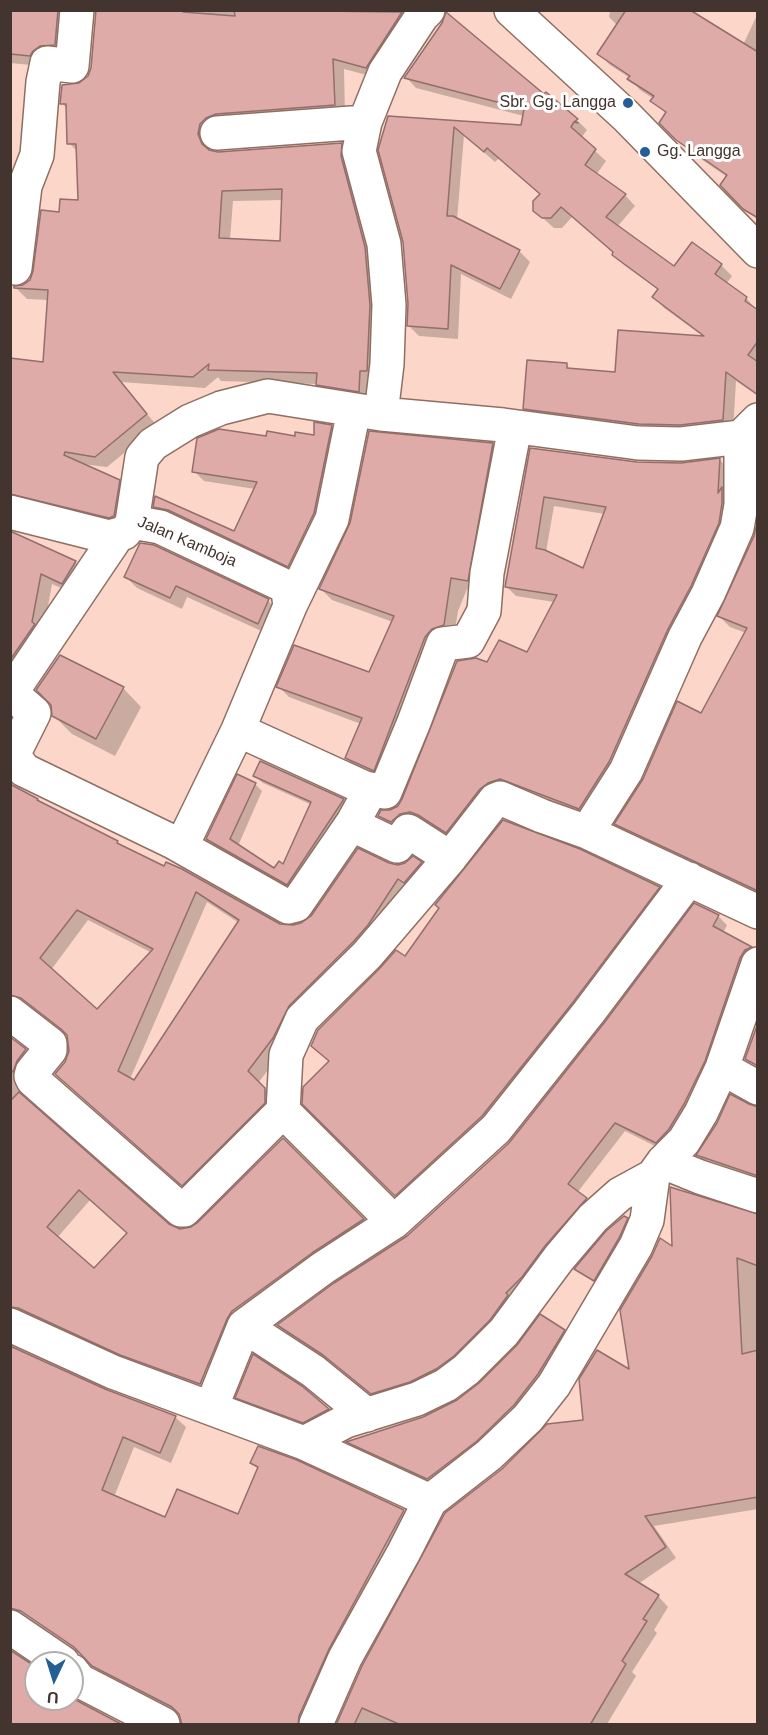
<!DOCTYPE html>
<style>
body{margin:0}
#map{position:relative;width:768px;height:1735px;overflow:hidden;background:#fcd6c9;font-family:Helvetica,sans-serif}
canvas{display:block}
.frame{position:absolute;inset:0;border:12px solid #43342f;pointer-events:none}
.north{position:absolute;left:24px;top:1651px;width:60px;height:60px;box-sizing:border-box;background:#fff;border:2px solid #b4aeac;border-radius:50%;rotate:184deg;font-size:16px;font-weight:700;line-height:24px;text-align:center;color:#43342f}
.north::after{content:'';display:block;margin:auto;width:21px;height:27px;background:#255e95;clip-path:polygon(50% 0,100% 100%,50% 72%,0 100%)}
</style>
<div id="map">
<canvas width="768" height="1735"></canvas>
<div class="frame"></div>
<div class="north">U</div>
</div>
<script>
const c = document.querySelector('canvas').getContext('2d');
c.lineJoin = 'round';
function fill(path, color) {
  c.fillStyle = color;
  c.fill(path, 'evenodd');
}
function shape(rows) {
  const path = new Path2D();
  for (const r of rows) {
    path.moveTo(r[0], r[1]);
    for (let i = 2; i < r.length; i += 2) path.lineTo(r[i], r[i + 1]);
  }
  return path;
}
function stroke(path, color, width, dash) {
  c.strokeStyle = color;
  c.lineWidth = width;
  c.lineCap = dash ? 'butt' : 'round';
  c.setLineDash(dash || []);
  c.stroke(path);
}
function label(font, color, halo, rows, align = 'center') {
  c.font = font + ' Helvetica,sans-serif';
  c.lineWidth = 6;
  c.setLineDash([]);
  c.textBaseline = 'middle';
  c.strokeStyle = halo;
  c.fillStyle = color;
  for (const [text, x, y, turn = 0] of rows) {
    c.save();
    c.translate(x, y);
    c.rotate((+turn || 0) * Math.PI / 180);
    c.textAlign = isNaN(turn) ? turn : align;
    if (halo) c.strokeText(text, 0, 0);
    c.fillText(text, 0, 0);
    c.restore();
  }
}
const shadow = shape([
 [10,10,73,10,66,56,42,66,10,63],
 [97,10,419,10,378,78,344,69,345,116,211,136,209,147,211,152,218,153,341,144,352,155,376,260,370,402,329,396,317,384,221,381,218,377,205,388,121,382,157,426,107,467,82,464,119,481,130,492,124,527,10,509,10,360,45,364,49,300,27,299,16,288,23,286,31,281,60,214,80,202,78,152,69,143,68,110,62,103,89,77,92,69],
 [283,200,281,243,230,240,233,201],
 [607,10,687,10,743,45,758,13,758,221,727,177,688,150,661,123,667,114,652,101,654,99,640,90,630,78,610,65,599,54,618,26,609,17,610,12],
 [406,77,544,96,577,120,587,130,581,138,606,161,596,175,625,195,635,206,617,227,675,268,721,265,732,276,726,284,746,298,758,311,758,396,736,381,733,431,692,435,535,419,525,408,566,365,572,370,616,374,704,337,664,308,654,297,659,290,624,265,614,254,615,253,572,217,562,228,554,228,546,221,535,210,541,195,499,158,495,162,464,135,457,220,519,251,530,262,511,299,461,274,458,339,419,336,409,326,409,304,404,242,389,117,523,127,524,116,416,88],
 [331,427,341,437,298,576,165,516,155,506,156,498,235,533,255,489,204,481,194,471,267,437,315,436],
 [492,444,503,455,478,591,467,589,458,611,454,636,385,780,357,769,346,758,361,724,289,697,278,686,370,674,393,622,332,600,321,589],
 [531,449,637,463,681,464,720,460,729,470,732,514,589,818,511,789,456,842,430,825,421,822,389,826,380,816,399,807,488,664,527,654,554,602,516,596,506,586],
 [554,506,605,514,583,570,546,552],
 [757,529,758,896,627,834,616,824,702,715,746,633,730,627,719,616],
 [10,534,75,562,86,574,74,594,52,584,43,634,10,688],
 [154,546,268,601,280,612,270,635,187,597,182,609,137,588,125,576],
 [123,688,141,707,115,756,72,734,54,716],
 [261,763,343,800,351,808,295,891,215,846,208,839,255,784,262,791,238,846,274,870,284,866,312,805,263,783,255,776],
 [10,786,37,800,41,804,117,842,121,847,279,925,293,927,302,924,389,865,398,866,421,863,432,874,284,1049,258,1083,276,1101,194,1196,68,1085,66,1062,70,1043,68,1035,32,1005],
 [207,902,239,923,135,1082,130,1079],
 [88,920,152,953,98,1011,51,970],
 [659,888,668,897,491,1125,405,1204,304,1103,330,1061,441,909],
 [656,889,660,889,571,1007,568,1006],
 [718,916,727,925,723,933,751,948,758,954,713,1070,665,1151,625,1131,577,1193,595,1208,463,1365,381,1402,334,1364,288,1334,279,1325,408,1237,510,1144],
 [10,1039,36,1061,23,1083,24,1097,29,1103,169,1226,184,1230,198,1225,283,1140,374,1230,323,1263,211,1394,10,1321],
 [90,1200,129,1234,94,1270,57,1238],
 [758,1108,758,1182,709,1166,698,1155],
 [758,1216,758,1509,654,1526,676,1558,638,1584,658,1596,668,1607,654,1630,657,1633,632,1672,636,1676,607,1724,338,1724,585,1421,631,1372,673,1249],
 [627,1219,633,1225,600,1286,576,1269],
 [564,1331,574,1341,549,1385,439,1489,359,1452,349,1443,423,1418,458,1401],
 [10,1347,105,1390,175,1417,186,1427,171,1463,134,1447,114,1497,166,1519,239,1516,259,1470,252,1463,296,1462,404,1511,414,1522,310,1724,183,1724,181,1716,105,1677,86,1658,33,1622,22,1618,10,1622],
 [301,1387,340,1422,316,1434,250,1410,237,1397]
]);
const building = shape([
 [10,10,58,10,55,45,40,46,33,51,30,56,10,54,10,10],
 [96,10,183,10,183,12,235,16,234,10,402,12,366,68,333,59,335,105,216,114,206,118,200,124,198,134,202,144,209,150,218,152,342,143,341,156,365,247,370,305,367,371,360,371,359,392,316,385,317,373,208,370,209,364,193,377,113,372,147,414,95,457,65,452,64,455,120,480,114,516,109,518,10,494,10,358,43,362,48,290,14,288,14,286,23,285,30,280,33,271,41,210,59,212,60,199,78,200,76,144,67,144,66,104,60,104,62,85,79,83,88,76,91,68,96,10],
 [282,189,280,241,219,238,222,191,282,189],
 [626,10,690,10,758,52,758,218,743,209,720,185,727,175,676,140,659,123,666,112,650,101,654,96,627,79,630,76,597,54,626,10],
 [446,12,544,94,546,92,578,119,575,121,578,123,574,122,571,127,596,149,585,165,626,194,606,217,674,266,692,242,722,264,715,274,747,297,745,301,758,310,758,341,748,355,758,362,758,395,726,372,723,420,680,425,639,424,523,409,527,360,567,363,567,368,615,372,618,330,704,336,652,297,658,289,612,255,613,252,561,207,551,218,542,218,533,211,533,201,540,194,487,148,484,152,454,127,447,216,453,216,520,250,500,289,451,265,448,329,407,326,408,304,403,242,378,150,388,116,521,125,524,109,404,78,442,23,446,12],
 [314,422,332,425,314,513,288,567,168,510,153,507,155,496,234,531,257,482,192,472,197,438,219,429,266,436,267,431,295,436,295,432,314,435,314,422],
 [369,431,493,443,468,581,451,578,444,625,432,629,425,637,374,771,345,758,362,718,276,687,294,645,369,672,394,616,319,589,350,523,369,431],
 [530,448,637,462,681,463,720,458,718,493,722,487,722,503,719,523,691,586,668,629,609,762,579,809,500,779,488,783,480,789,446,833,418,815,410,812,400,814,391,822,378,816,381,810,390,810,398,806,402,799,457,661,476,658,487,662,499,640,527,652,557,595,505,587,530,448],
 [544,497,606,507,583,568,545,550,536,548,544,497],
 [756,527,758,528,758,891,614,824,643,779,677,701,701,713,747,628,717,616,754,536,756,527],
 [10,531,76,561,62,584,41,574,32,622,35,624,10,660,10,531],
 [140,543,154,545,269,599,258,624,176,586,170,598,124,577,140,543],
 [60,655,124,687,96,739,52,716,51,705,36,690,60,655],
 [260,761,344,799,287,885,206,839,237,774,256,783,230,839,274,868,279,861,283,864,311,802,253,776,260,761],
 [10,784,38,799,37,800,118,841,117,843,164,866,166,862,182,869,280,924,293,925,301,923,311,916,358,848,389,863,398,865,405,863,413,856,422,862,404,883,398,879,368,925,353,942,289,1006,273,1038,248,1071,265,1088,265,1103,182,1186,55,1074,65,1062,69,1051,67,1035,61,1029,21,998,10,995,10,784],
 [196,892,239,920,134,1080,118,1071,196,892],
 [77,910,153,949,97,1009,40,958,77,910],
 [503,820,580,849,660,887,574,1001,482,1116,395,1196,302,1104,303,1087,329,1061,311,1046,318,1030,380,968,396,950,405,956,439,908,435,905,503,820],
 [694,903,719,915,713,926,752,947,745,950,740,958,705,1061,684,1104,669,1129,656,1143,615,1123,568,1184,587,1198,545,1246,522,1277,506,1293,508,1295,490,1320,454,1356,436,1369,410,1382,371,1394,323,1355,277,1325,334,1283,407,1236,509,1143,604,1023,694,903],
 [758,1023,758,1066,745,1059,758,1023],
 [10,1037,26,1049,17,1061,13,1072,10,1070,10,1037],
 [19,1092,169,1224,180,1229,191,1227,197,1223,283,1138,364,1219,312,1253,232,1311,227,1319,200,1384,120,1355,18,1308,10,1307,10,1101,19,1092],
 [79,1190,127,1233,94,1268,47,1227,79,1190],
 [730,1094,749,1104,758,1107,758,1176,696,1155,717,1123,730,1094],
 [670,1187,758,1214,758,1266,737,1258,742,1354,758,1350,758,1497,645,1516,666,1547,625,1574,659,1595,643,1619,647,1621,622,1661,626,1664,590,1725,401,1725,362,1708,354,1725,336,1725,362,1666,445,1513,502,1469,547,1424,583,1420,579,1379,597,1350,629,1369,620,1310,652,1256,660,1238,672,1246,670,1187],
 [624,1216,628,1218,619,1238,594,1281,574,1269,606,1231,624,1216],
 [540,1314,565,1330,538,1374,514,1405,477,1441,427,1479,346,1442,423,1417,457,1400,479,1383,517,1345,540,1314],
 [10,1346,105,1389,176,1416,160,1453,123,1437,102,1490,165,1517,177,1489,238,1514,258,1467,250,1463,258,1446,297,1460,404,1510,329,1649,299,1716,298,1725,182,1725,179,1714,172,1707,92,1666,74,1647,21,1611,10,1608,10,1346],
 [253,1354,302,1386,329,1409,303,1423,235,1398,253,1354],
 [10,1650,36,1667,36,1699,72,1698,123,1725,10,1725,10,1650]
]);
const minor = shape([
 [511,10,626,116,758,251],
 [217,133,365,122],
 [15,268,25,186,37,155,43,82,47,63,72,66,77,10],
 [381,414,387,364,389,305,384,244,359,151,365,122,385,72,422,16,428,10],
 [10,512,109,537,124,533,130,526],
 [290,606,332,519,354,410],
 [238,730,365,788,369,793,353,822,355,826,397,846,408,831,450,858],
 [10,750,24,770,173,842,180,841,187,835,238,730,290,606,288,591,285,586,160,527,132,522,142,457,153,444,190,421,221,408,268,396,381,414,503,425,638,443,681,444,741,437,758,420],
 [13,755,34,713,11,693,117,536],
 [365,788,385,792,414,722,443,644,468,641,484,611,487,573,515,427],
 [587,832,626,771,685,637,708,594,737,528,741,505,741,437],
 [173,842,288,907,296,905,353,822],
 [758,964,722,1068,758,1088],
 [10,1013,50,1044,50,1050,32,1072,31,1076,33,1080,181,1210,184,1210,283,1111],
 [663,1162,700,1177,758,1196],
 [394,1222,496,1129,589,1012,689,879],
 [10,1325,113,1372,304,1443,430,1501],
 [244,1326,313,1371,367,1415],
 [211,1408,244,1326,323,1268,394,1222,283,1111,286,1055,302,1019,367,955,450,858,495,800,500,798,542,816,587,832,758,912],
 [304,1443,346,1421,417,1399,446,1385,466,1370,504,1332,559,1258,593,1218,620,1194,653,1176],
 [10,1627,63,1663],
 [72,1671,80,1681,163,1724],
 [316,1724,345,1658,404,1552,430,1501,489,1455,528,1418,554,1385,636,1246,647,1220,653,1176,663,1162,684,1141,701,1113,722,1068]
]);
const markers = [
 [628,103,6,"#255e95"],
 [645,152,6,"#255e95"]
];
const poiNames = [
 ["Sbr. Gg. Langga",616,103],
 ["Gg. Langga",657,152,"left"]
];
const streetNames = [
 ["Jalan Kamboja",187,542,23]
];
fill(shadow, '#0003');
fill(building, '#deaba8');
stroke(building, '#926e6c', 1.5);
stroke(minor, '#906f63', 36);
stroke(minor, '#fff', 33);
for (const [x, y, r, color] of markers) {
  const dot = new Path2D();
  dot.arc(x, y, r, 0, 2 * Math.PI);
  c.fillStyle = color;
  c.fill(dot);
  stroke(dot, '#fff', 2);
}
label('16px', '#43342f', '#fff', poiNames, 'right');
label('16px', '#43342f', '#fff', streetNames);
</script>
